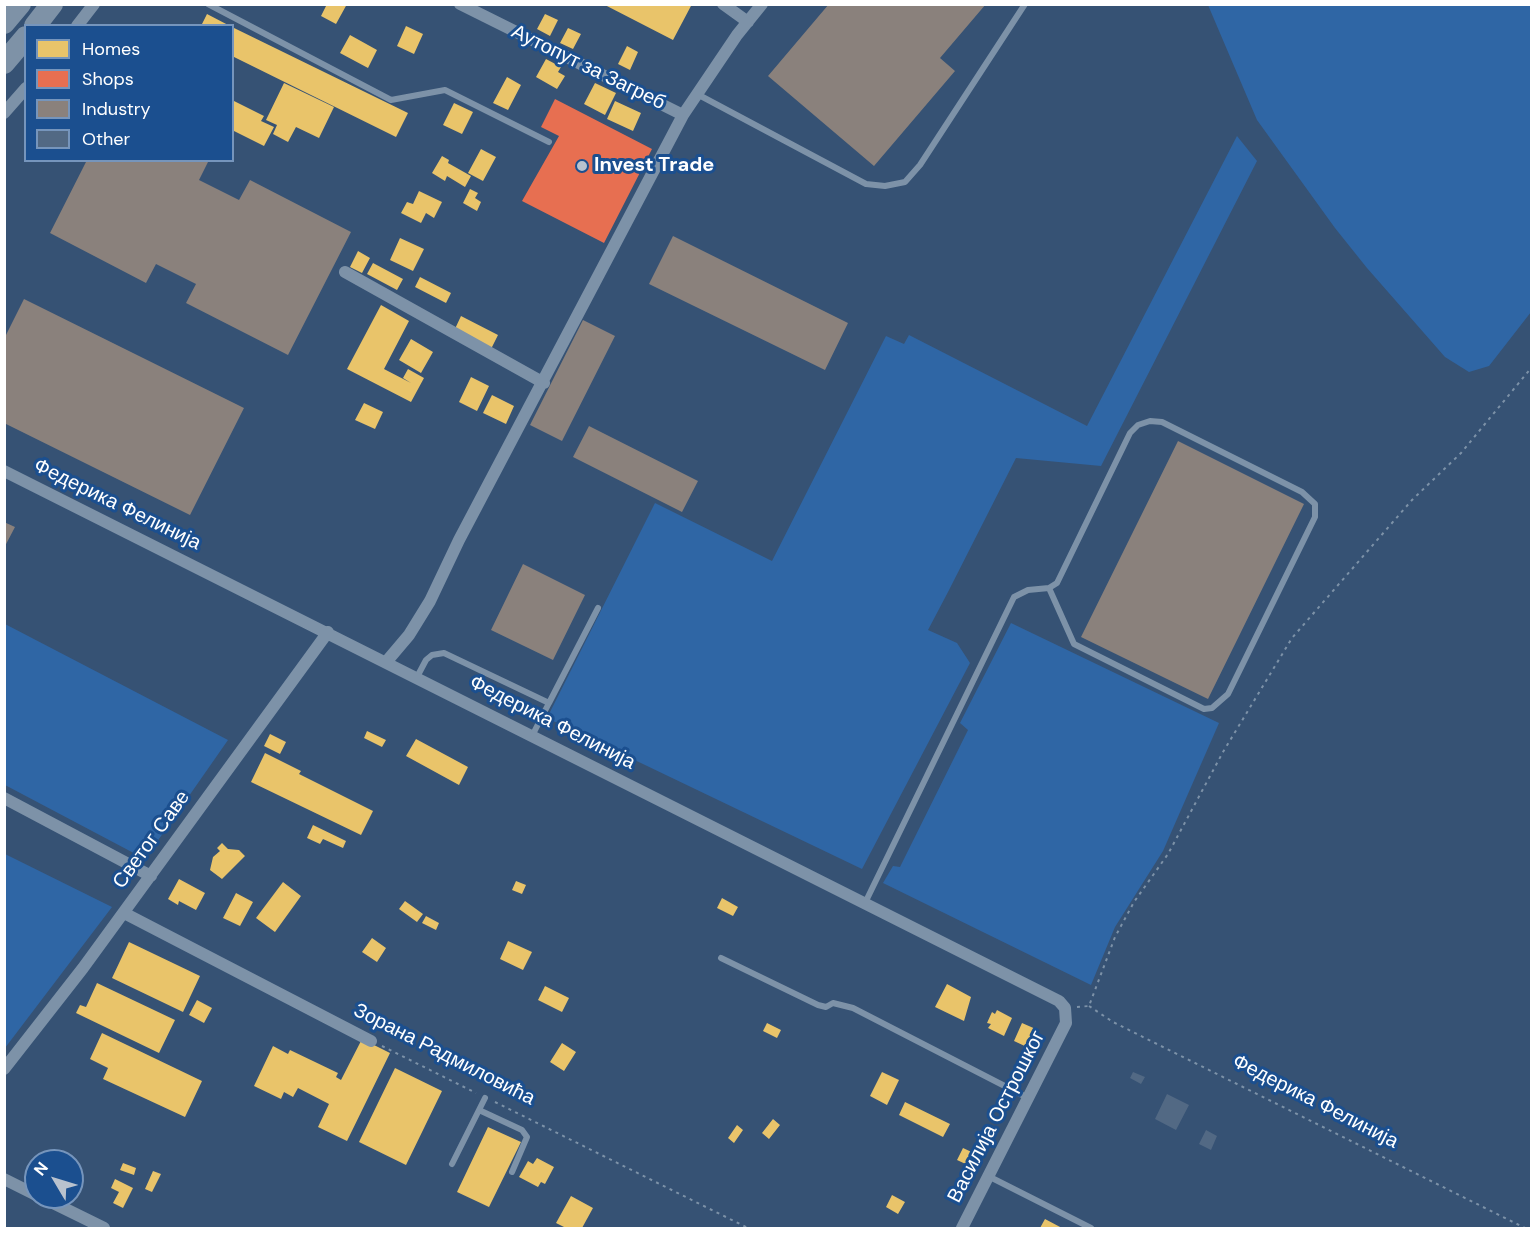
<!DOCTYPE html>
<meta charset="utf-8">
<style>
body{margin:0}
#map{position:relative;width:1536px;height:1233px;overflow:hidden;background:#365274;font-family:"DM Sans",sans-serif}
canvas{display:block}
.frame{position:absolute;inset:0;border:6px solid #fff;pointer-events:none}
.legend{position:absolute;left:24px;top:24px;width:210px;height:138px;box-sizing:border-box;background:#1b4f8f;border:2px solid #7695bc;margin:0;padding:8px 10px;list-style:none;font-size:18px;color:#fff}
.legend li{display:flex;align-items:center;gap:12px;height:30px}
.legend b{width:30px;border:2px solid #7695bc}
.north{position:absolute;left:24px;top:1149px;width:60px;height:60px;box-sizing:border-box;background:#1b4f8f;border:2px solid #7695bc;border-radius:50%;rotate:308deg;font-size:16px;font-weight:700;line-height:24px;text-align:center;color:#fff}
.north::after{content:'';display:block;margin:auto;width:21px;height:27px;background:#b9c2ce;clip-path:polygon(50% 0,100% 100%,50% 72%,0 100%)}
</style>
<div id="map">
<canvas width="1536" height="1233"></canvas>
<div class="frame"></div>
<ul class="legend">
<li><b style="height:16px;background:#e9c46a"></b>Homes</li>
<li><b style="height:16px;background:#e76f51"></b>Shops</li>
<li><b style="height:16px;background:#8a817c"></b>Industry</li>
<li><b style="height:16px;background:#526984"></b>Other</li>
</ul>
<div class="north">N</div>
</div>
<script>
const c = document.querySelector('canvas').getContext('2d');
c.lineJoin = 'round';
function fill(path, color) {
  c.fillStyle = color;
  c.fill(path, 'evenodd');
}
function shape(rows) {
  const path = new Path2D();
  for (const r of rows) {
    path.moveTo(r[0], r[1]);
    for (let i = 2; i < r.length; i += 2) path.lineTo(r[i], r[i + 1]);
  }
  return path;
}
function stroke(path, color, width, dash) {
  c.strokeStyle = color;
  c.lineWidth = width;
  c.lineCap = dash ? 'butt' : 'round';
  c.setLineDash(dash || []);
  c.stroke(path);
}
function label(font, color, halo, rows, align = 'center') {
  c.font = font + ' "DM Sans",sans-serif';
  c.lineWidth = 6;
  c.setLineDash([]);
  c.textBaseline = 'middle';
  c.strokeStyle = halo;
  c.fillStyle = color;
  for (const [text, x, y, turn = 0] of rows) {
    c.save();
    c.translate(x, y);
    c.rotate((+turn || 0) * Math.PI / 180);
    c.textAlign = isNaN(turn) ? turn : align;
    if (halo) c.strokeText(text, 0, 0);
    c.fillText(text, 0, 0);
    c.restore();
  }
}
const green = shape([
 [1208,5,1531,5,1531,312,1489,366,1469,372,1445,357,1367,268,1335,228,1257,120],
 [1237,136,1257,161,1101,466,1016,458,948,592,928,630,957,643,970,663,862,869,547,718,655,503,772,561,886,336,904,344,909,335,1087,426],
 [1011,623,1219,723,1163,851,1115,927,1091,985,883,883,893,866,900,867,968,730,960,723],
 [5,624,228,740,145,859,5,785],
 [5,854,112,907,5,1048]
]);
const homes = shape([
 [327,4,347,4,336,24,321,16],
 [603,4,692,4,673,40],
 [207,14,230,26,201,26],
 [545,14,558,20,550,36,537,29],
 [406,26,423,34,414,54,397,46],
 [232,27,408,113,396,137,232,56],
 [568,28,581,34,573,49,560,43],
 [350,35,377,50,368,68,340,53],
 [627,46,638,52,630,70,618,64],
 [546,59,561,67,558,72,565,76,557,89,536,77],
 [507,77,521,85,508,110,493,103],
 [284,83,334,107,319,138,296,127,288,142,273,134,277,125,266,120],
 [595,83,616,93,605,115,584,104],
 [232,100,264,116,261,121,274,127,264,146,232,130],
 [615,101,641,113,633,131,607,119],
 [454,103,473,112,462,134,443,125],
 [481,149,496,157,483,181,468,173],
 [442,156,449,160,448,163,471,176,465,187,447,176,445,181,432,173],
 [470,189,478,193,475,198,481,202,477,211,463,203],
 [419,191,442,202,434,218,426,213,421,223,401,213,407,202,413,204],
 [400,238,424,249,413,271,390,260],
 [358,251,370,258,362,273,350,267],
 [373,263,403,279,397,290,367,274],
 [420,277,451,293,446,303,415,287],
 [381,305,409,321,384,369,411,383,403,378,408,369,424,378,411,402,347,369],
 [461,316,498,335,491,349,454,331],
 [411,339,433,352,421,373,399,360],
 [471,377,489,386,477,411,459,402],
 [492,395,514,406,506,424,483,413],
 [364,403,383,412,375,429,355,420],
 [367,731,386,740,382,747,364,738],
 [270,734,286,742,280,754,264,746],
 [416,739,468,767,459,785,406,756],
 [265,753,301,771,299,774,373,811,361,835,251,782],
 [313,825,346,841,343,848,323,839,320,844,307,838],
 [222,843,228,849,239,850,245,856,222,879,210,870,213,857,220,851,217,848],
 [179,879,205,893,196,910,179,901,178,905,168,899],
 [516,881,526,885,522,894,512,890],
 [283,882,301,896,275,932,256,918],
 [236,893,253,902,240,926,223,918],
 [722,898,738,907,733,916,717,908],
 [405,901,423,914,417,922,399,909],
 [426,916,439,923,436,930,422,923],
 [372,938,386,948,377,962,362,952],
 [508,941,532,952,523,970,500,959],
 [129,942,200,976,183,1012,112,978],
 [97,983,175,1020,159,1053,76,1013,80,1005,86,1007],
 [947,984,971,997,964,1021,935,1007],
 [545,986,569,998,562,1012,538,1000],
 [197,1000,212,1008,204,1023,189,1015],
 [997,1010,1012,1018,1004,1036,988,1028,991,1024,987,1023,992,1012,995,1014],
 [767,1023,781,1030,777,1038,763,1031],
 [1022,1023,1038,1030,1036,1033,1040,1035,1035,1045,1031,1044,1029,1048,1014,1041],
 [102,1033,202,1081,185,1117,103,1079,108,1068,90,1059],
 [362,1039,390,1053,347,1141,318,1127,329,1104,298,1088,293,1097,284,1092,281,1099,254,1086,273,1046,288,1054,290,1050,338,1073,336,1077,341,1080],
 [562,1043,576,1052,564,1071,550,1062],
 [395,1068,442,1091,406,1165,359,1142],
 [882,1072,899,1080,887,1105,870,1096],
 [905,1102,950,1124,943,1137,899,1115],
 [773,1119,780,1125,769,1139,762,1133],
 [737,1125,743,1130,734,1143,728,1138],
 [488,1127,521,1142,489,1207,457,1192],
 [963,1148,978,1155,972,1167,957,1160],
 [537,1158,554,1167,545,1184,541,1182,538,1187,519,1177,528,1161,533,1164],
 [123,1163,136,1168,134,1175,120,1170],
 [153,1171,161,1174,152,1192,145,1189],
 [115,1179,133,1188,123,1208,113,1203,119,1192,111,1188],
 [892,1195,905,1202,898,1214,886,1207],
 [571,1196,593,1208,582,1228,566,1228,556,1223],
 [1045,1219,1062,1228,1040,1228]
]);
const shops = shape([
 [555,99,652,149,604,243,522,201,559,136,541,127]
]);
const industry = shape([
 [829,4,986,4,940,58,955,71,874,166,768,76],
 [87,160,209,160,199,180,239,200,250,180,351,232,288,355,186,303,196,284,156,264,146,283,50,233],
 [673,236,848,323,825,370,649,284],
 [24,299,244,408,190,515,4,423,4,339],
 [583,320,615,336,562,441,530,425],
 [589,426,698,481,682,512,573,457],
 [1178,441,1304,504,1208,699,1081,637],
 [4,522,15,527,4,548],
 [523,564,585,595,553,660,491,630]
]);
const building = shape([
 [1133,1072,1145,1077,1141,1084,1130,1078],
 [1167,1094,1189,1105,1176,1130,1155,1119],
 [1206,1130,1217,1136,1211,1150,1199,1144]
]);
const path = shape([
 [1089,1006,1113,1022,1525,1228],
 [1077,1007,1089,1006,1115,937,1134,902,1168,854,1223,752,1292,638,1412,500,1461,453,1532,367],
 [382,1046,476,1093],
 [495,1102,748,1228]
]);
const lane = shape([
 [208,4,391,100,445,90,549,142],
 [697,94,866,184,885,186,905,182,920,165,1025,4],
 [417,677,426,660,432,655,444,653,549,703,532,736],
 [549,703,598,608],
 [865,903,1014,597,1028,590,1049,588,1057,583,1130,433,1138,425,1150,421,1162,422,1302,492,1315,504,1315,517,1228,694,1212,708,1204,709,1074,644,1049,588],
 [721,958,818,1005,826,1007,833,1003,853,1008,1028,1098],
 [479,1110,522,1130,527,1137,512,1172],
 [452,1164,485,1098],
 [988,1176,1091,1228]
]);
const street = shape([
 [460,4,683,115],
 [723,4,748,22],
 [77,26,94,4],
 [4,113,26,88],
 [345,272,544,383],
 [4,471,1059,1001,1065,1008,1066,1023,962,1228],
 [387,661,409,635,430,601,459,540,683,115,737,35,762,4],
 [4,798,151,876],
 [124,913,371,1041],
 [4,1069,83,968,328,632],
 [4,1179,36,1195],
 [41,1197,104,1228]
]);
const highway = shape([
 [4,23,20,4],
 [35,26,52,4],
 [4,63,26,37]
]);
const markers = [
 [582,166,6,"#b9c2ce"]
];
const streetNames = [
 ["Аутопут за Загреб",588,68,26],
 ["Федерика Фелинија",117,505,26],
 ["Федерика Фелинија",552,723,27],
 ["Светог Саве",152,840,-54],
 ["Зорана Радмиловића",444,1055,27],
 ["Федерика Фелинија",1315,1102,27],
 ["Василија Острошког",997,1117,-63]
];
const poiNames = [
 ["Invest Trade",594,166]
];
fill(green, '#2f66a5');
fill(homes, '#e9c46a');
fill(shops, '#e76f51');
fill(industry, '#8a817c');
fill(building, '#526984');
stroke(path, '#7d92a8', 2, [3, 4.5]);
stroke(lane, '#7d92a8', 6);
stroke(street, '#7d92a8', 12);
stroke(highway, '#7e92a7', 22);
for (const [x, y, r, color] of markers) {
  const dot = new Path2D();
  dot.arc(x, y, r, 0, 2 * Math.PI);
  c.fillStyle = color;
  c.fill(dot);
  stroke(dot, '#1b4f8f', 2);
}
label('20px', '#fff', '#1b4f8f', streetNames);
label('bold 20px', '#fff', '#1b4f8f', poiNames, 'left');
</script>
